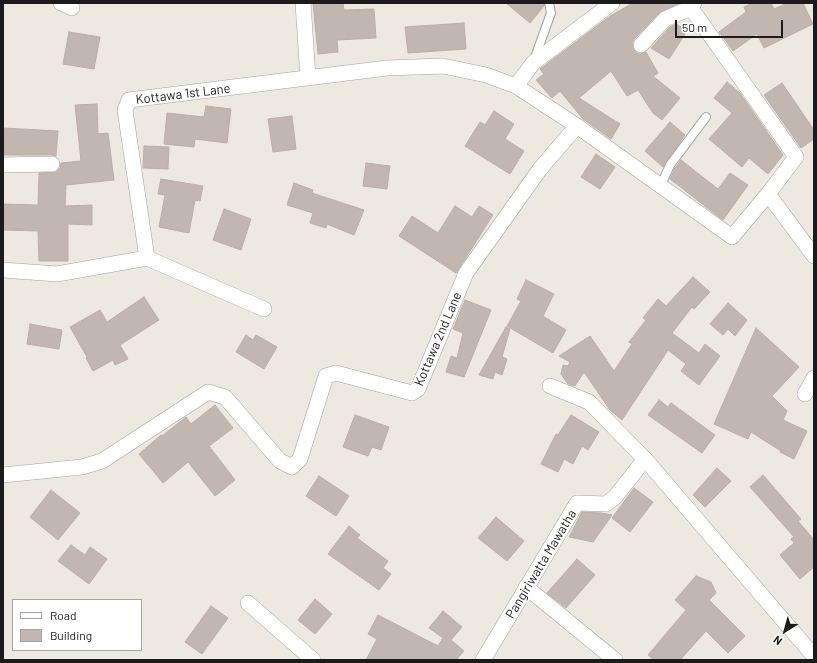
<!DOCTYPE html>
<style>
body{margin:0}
#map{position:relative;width:817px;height:663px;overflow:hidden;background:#ede8e0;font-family:Barlow,sans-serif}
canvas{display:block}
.frame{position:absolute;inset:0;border:4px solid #1b1b1b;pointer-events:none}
.legend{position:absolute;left:12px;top:599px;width:130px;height:52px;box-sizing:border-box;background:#fff;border:1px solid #a4a4a4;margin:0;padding:5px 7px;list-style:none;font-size:12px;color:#1b1b1b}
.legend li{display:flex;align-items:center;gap:8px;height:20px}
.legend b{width:20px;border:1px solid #a4a4a4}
.north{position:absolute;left:765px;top:611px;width:40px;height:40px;-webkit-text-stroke:3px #fff;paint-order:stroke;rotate:217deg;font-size:11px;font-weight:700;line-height:16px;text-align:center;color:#1b1b1b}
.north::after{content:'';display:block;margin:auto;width:14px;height:18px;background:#1b1b1b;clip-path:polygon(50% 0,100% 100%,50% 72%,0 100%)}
.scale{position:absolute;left:675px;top:20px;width:108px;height:18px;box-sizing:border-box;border:2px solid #1b1b1b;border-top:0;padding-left:5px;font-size:12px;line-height:14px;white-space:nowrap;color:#1b1b1b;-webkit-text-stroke:3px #fff;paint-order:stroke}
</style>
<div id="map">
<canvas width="817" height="663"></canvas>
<div class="frame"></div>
<ul class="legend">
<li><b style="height:5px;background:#fff"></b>Road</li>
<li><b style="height:11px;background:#c1b7b0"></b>Building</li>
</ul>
<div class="north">N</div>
<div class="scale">50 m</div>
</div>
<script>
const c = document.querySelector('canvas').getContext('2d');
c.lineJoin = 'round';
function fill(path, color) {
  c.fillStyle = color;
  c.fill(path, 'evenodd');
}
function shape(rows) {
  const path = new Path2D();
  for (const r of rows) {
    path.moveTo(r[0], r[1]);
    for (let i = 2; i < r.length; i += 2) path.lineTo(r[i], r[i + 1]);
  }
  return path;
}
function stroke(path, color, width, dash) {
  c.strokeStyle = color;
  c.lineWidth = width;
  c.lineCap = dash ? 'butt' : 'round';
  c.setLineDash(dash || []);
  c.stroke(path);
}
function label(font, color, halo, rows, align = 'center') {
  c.font = font + ' Barlow,sans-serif';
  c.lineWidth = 3.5;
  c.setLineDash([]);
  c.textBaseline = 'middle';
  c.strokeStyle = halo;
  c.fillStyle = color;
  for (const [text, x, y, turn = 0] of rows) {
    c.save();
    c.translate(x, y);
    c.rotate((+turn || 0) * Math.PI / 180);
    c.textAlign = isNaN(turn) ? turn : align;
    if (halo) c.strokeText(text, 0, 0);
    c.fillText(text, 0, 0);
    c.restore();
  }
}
const building = shape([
 [313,3,343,3,344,10,374,9,376,38,337,40,338,52,318,54,313,3],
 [506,3,544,3,544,6,530,23,506,3],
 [633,3,680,3,659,13,634,39,632,43,633,48,635,52,639,54,646,52,658,73,653,76,680,98,662,120,653,113,638,90,627,96,611,71,579,98,620,124,611,139,583,119,560,91,552,98,536,80,544,74,540,69,610,16,633,3],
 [753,3,771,3,774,9,787,3,803,3,813,24,764,48,757,34,733,51,719,32,746,12,744,7,753,3],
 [464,23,466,49,408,53,405,27,464,23],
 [676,24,687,31,669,59,651,48,670,27,676,24],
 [69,32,100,37,94,69,63,64,69,32],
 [727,82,740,93,783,155,768,174,749,158,742,167,709,139,732,113,714,98,727,82],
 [782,83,814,130,814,139,801,148,764,95,782,83],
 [97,104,98,134,108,133,114,180,66,185,65,206,92,205,92,225,68,224,68,261,39,261,38,231,3,230,3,204,38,205,39,173,56,172,60,168,61,163,81,161,75,105,97,104],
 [206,106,231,109,227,143,195,139,194,147,164,144,167,113,204,117,206,106],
 [494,111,514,124,505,139,524,151,510,174,465,146,480,122,485,125,494,111],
 [292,116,296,149,273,152,268,119,292,116],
 [670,122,685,135,663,167,645,151,670,122],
 [3,128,58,131,56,156,52,155,3,155,3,128],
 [144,146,169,147,168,169,143,168,144,146],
 [596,154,615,167,600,189,581,177,596,154],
 [681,160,718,189,730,173,748,185,723,220,670,179,675,168,681,160],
 [366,163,390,166,387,189,363,186,366,163],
 [161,179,203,186,200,201,195,200,189,233,159,227,165,195,158,194,161,179],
 [294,183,313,190,312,193,364,210,354,235,327,224,326,228,310,223,313,213,287,205,294,183],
 [455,206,472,217,479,206,493,215,456,273,399,236,412,216,438,233,455,206],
 [224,209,251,219,241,250,213,240,224,209],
 [693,277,710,292,694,309,692,307,672,333,699,353,705,344,720,356,699,385,681,371,686,364,668,350,622,420,610,410,584,372,575,386,568,384,561,374,563,365,568,366,570,362,559,356,590,336,614,371,632,344,629,342,646,320,643,318,658,299,666,306,693,277],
 [526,280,554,294,543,316,566,330,553,353,507,326,521,301,517,299,526,280],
 [144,297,159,320,120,345,128,359,115,365,113,360,93,371,86,358,87,357,70,327,100,310,107,322,144,297],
 [465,300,491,310,464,377,446,372,451,356,457,358,463,333,453,329,465,300],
 [728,303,747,320,735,336,728,329,723,335,710,324,728,303],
 [30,324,62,330,59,349,27,344,30,324],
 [506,327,510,329,502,357,507,359,502,375,495,372,493,379,479,375,506,327],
 [756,328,799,367,772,396,787,411,783,420,807,431,794,459,780,452,781,451,751,432,748,439,714,424,756,328],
 [246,335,253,340,256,335,277,347,264,369,236,352,246,335],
 [659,400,668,407,671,403,715,435,702,453,648,415,659,400],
 [215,405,233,428,209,446,235,480,215,496,188,462,163,483,139,454,161,435,162,436,186,417,191,424,215,405],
 [355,415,389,427,381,450,372,447,368,456,343,447,355,415],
 [571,415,599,432,588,450,582,446,573,464,564,459,558,472,541,464,556,434,558,435,571,415],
 [717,468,731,481,705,507,693,495,717,468],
 [763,475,801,519,798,521,814,540,814,567,800,579,780,555,794,543,791,539,794,537,750,487,763,475],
 [319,476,349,496,336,516,306,496,319,476],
 [634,488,653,502,630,532,612,518,634,488],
 [51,490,80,513,58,540,30,517,51,490],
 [582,512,601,513,612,515,593,542,569,537,582,512],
 [496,517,524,541,507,561,478,538,496,517],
 [349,526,360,535,357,538,388,561,383,568,391,574,379,590,328,554,349,526],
 [71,545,85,555,90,547,107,559,89,584,58,561,71,545],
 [577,559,595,575,566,608,547,593,577,559],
 [696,576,711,582,716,593,709,600,745,636,728,653,706,631,680,660,654,660,648,655,686,610,675,600,696,576],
 [315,599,332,614,315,634,298,620,315,599],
 [211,606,228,618,202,654,185,642,211,606],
 [443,611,462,627,451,640,464,651,456,660,366,660,377,639,368,634,378,615,438,646,443,638,429,628,443,611]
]);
const service = shape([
 [534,60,551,13,549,3],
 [661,185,670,165,706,117]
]);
const minor = shape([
 [61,3,72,8],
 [303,3,308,78],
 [691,8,796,157,768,194,814,256],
 [641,45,665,19,691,8,694,3],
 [516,86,533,63,612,3],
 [3,165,52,164],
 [147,258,125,110,129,100,387,68,443,66,486,75,516,86,577,126,732,237,768,194],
 [147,258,264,309],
 [3,270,57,274,147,258],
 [550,386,589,402,645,459,814,656],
 [805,394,814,378],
 [3,475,82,467,102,461,208,392,225,397,280,461,292,467,300,459,326,376,336,373,412,393,418,389,466,273,540,169,577,126],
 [526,587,615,660],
 [248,603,313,660],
 [483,660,577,503,606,504,615,497,645,459]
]);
const streetNames = [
 ["Kottawa 1st Lane",183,94,-7],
 ["Kottawa 2nd Lane",438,339,-67],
 ["Pangiriwatta Mawatha",541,564,-59]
];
fill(building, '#c1b7b0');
stroke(building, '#beada3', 1);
stroke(service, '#a2a2a2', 10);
stroke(minor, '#a2a2a2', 16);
stroke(service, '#fff', 8);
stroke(minor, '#fff', 15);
label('13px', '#1b1b1b', '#fff', streetNames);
</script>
